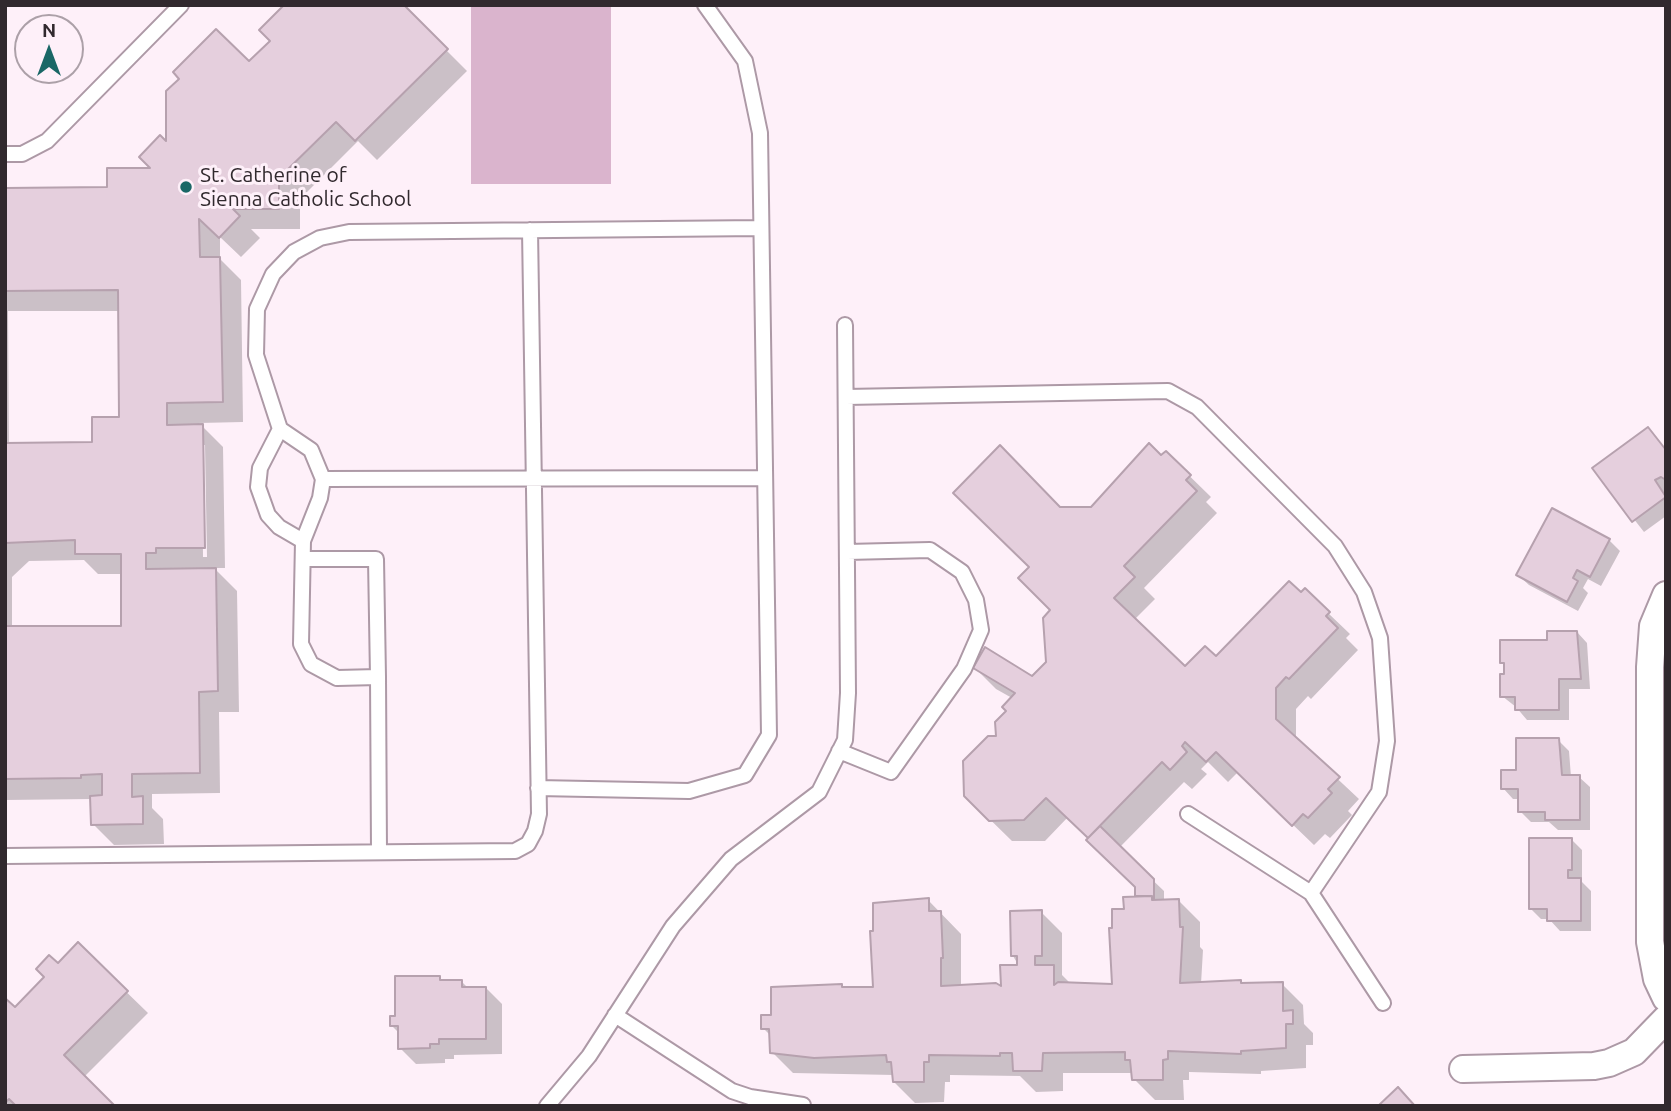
<!DOCTYPE html>
<style>
body{margin:0}
#map{position:relative;width:1671px;height:1111px;overflow:hidden;background:#fef0f9;font-family:Ubuntu,sans-serif}
canvas{display:block}
.frame{position:absolute;inset:0;border:7px solid #31292e;pointer-events:none}
.north{position:absolute;left:14px;top:14px;width:70px;height:70px;box-sizing:border-box;background:#fef0f9;border:2px solid #aca0a8;border-radius:50%;rotate:0deg;font-size:19px;font-weight:700;line-height:28px;text-align:center;color:#31292e}
.north::after{content:'';display:block;margin:auto;width:24px;height:32px;background:#1a6766;clip-path:polygon(50% 0,100% 100%,50% 72%,0 100%)}
</style>
<div id="map">
<canvas width="1671" height="1111"></canvas>
<div class="frame"></div>
<div class="north">N</div>
</div>
<script>
const c = document.querySelector('canvas').getContext('2d');
c.lineJoin = 'round';
function fill(path, color) {
  c.fillStyle = color;
  c.fill(path, 'evenodd');
}
function shape(rows) {
  const path = new Path2D();
  for (const r of rows) {
    path.moveTo(r[0], r[1]);
    for (let i = 2; i < r.length; i += 2) path.lineTo(r[i], r[i + 1]);
  }
  return path;
}
function stroke(path, color, width, dash) {
  c.strokeStyle = color;
  c.lineWidth = width;
  c.lineCap = dash ? 'butt' : 'round';
  c.setLineDash(dash || []);
  c.stroke(path);
}
function label(font, color, halo, rows, align = 'center') {
  c.font = font + ' Ubuntu,sans-serif';
  c.lineWidth = 6;
  c.setLineDash([]);
  c.textBaseline = 'middle';
  c.strokeStyle = halo;
  c.fillStyle = color;
  for (const [text, x, y, turn = 0] of rows) {
    c.save();
    c.translate(x, y);
    c.rotate((+turn || 0) * Math.PI / 180);
    c.textAlign = isNaN(turn) ? turn : align;
    if (halo) c.strokeText(text, 0, 0);
    c.fillText(text, 0, 0);
    c.restore();
  }
}
const green = shape([
 [471,5,611,5,611,184,471,184]
]);
const shadow = shape([
 [401,5,467,71,377,160,358,141,300,199,300,229,251,229,260,238,241,257,220,237,220,259,241,280,243,422,199,423,223,447,225,568,214,568,237,591,239,712,219,712,220,793,152,794,152,808,163,819,164,844,114,845,93,824,92,799,5,800,5,190,109,189,154,169,168,145,249,64],
 [8,311,120,311,121,419,94,444,9,445],
 [202,445,205,445,207,557,203,557],
 [84,560,98,574,123,574,123,628,12,628,12,577,29,561],
 [1648,429,1666,449,1666,516,1644,532,1594,468],
 [1166,453,1211,497,1206,502,1217,513,1144,588,1155,599,1135,619,1186,668,1216,659,1305,591,1350,634,1346,638,1358,650,1311,699,1308,696,1296,709,1296,740,1359,799,1348,811,1352,815,1330,838,1325,834,1314,845,1238,772,1228,782,1208,762,1201,769,1207,774,1192,789,1184,782,1119,848,1164,891,1164,900,1179,901,1200,922,1200,947,1203,950,1201,984,1282,984,1303,1005,1304,1024,1313,1033,1313,1045,1306,1045,1306,1068,1261,1071,1261,1074,1189,1072,1189,1080,1183,1080,1184,1100,1155,1100,1134,1079,1133,1073,1063,1073,1063,1091,1036,1092,1020,1076,950,1075,950,1082,945,1082,944,1102,915,1103,894,1082,894,1075,793,1073,772,1052,771,1036,763,1028,773,1017,844,989,875,988,902,900,928,900,961,934,961,987,1002,989,1019,966,1013,956,1041,912,1062,933,1062,975,1071,984,1114,986,1125,911,1141,899,1136,887,1068,817,1045,841,1012,841,965,795,998,738,1012,698,996,689,975,668,1032,678,1047,663,1052,610,1031,567,1060,509,1092,509],
 [1609,540,1620,551,1601,586,1588,579,1583,588,1588,593,1578,611,1529,585,1518,575],
 [1577,632,1587,643,1590,689,1569,689,1569,720,1527,720,1516,707,1502,696,1506,676,1506,667,1502,663],
 [1558,740,1569,751,1571,777,1579,777,1590,787,1590,830,1558,830,1549,822,1531,822,1520,811,1520,799,1513,799,1503,788],
 [1571,839,1582,850,1582,882,1591,891,1591,931,1560,931,1549,919,1541,919,1530,908],
 [78,945,148,1013,84,1077,113,1106,5,1106,5,1000,15,1010],
 [440,978,443,981,461,981,469,989,486,988,502,1004,502,1054,454,1055,454,1059,445,1059,445,1063,416,1064,400,1048,400,1034,392,1026]
]);
const building = shape([
 [284,5,404,5,448,49,355,141,336,122,279,178,279,209,233,209,240,216,219,238,199,219,200,257,220,257,223,402,167,403,167,425,203,424,205,548,156,548,156,553,146,553,146,569,216,568,218,691,199,692,200,773,132,774,132,797,143,796,143,824,91,825,90,796,102,795,102,774,81,775,81,778,5,779,5,626,121,626,121,554,75,554,75,540,5,543,5,443,92,442,92,417,119,417,118,290,5,291,5,188,107,187,107,168,150,168,139,157,160,135,166,141,166,91,179,79,173,72,216,29,249,61,270,41,259,30,284,5],
 [1648,427,1666,450,1666,480,1661,477,1655,480,1666,497,1632,522,1592,468,1648,427],
 [1149,443,1161,455,1166,451,1191,475,1186,480,1197,491,1124,566,1135,577,1114,598,1185,666,1205,646,1216,656,1289,581,1301,592,1305,588,1330,612,1326,616,1338,628,1289,679,1286,677,1276,688,1276,719,1340,777,1328,789,1332,793,1308,818,1303,814,1292,826,1216,752,1206,762,1185,742,1182,746,1187,752,1170,770,1162,762,1088,838,1046,798,1024,820,989,821,964,796,963,761,988,736,996,736,995,722,1006,711,1002,707,1015,693,973,668,985,647,1032,676,1046,662,1043,618,1050,610,1018,578,1029,567,953,493,1000,445,1060,507,1091,507,1149,443],
 [1552,508,1610,539,1590,577,1577,570,1573,578,1578,581,1567,602,1516,575,1552,508],
 [1547,631,1577,631,1581,679,1559,679,1559,710,1515,710,1515,697,1500,697,1500,674,1504,674,1504,663,1500,663,1500,640,1547,640,1547,631],
 [1516,738,1559,738,1562,775,1580,775,1580,820,1545,820,1545,812,1518,812,1518,789,1501,789,1501,770,1516,770,1516,738],
 [1100,826,1154,879,1154,900,1152,896,1135,896,1135,887,1086,840,1100,826],
 [1529,838,1572,838,1572,870,1568,870,1568,878,1581,878,1581,921,1547,921,1547,909,1529,909,1529,838],
 [1152,896,1152,900,1179,899,1180,927,1183,927,1180,983,1241,980,1241,983,1283,982,1283,1011,1293,1010,1293,1024,1286,1024,1286,1048,1241,1051,1241,1054,1168,1051,1168,1059,1163,1060,1163,1080,1132,1080,1130,1060,1125,1060,1125,1052,1043,1053,1042,1071,1013,1071,1012,1053,1000,1053,1000,1056,929,1055,929,1062,924,1062,924,1082,893,1082,891,1062,887,1062,886,1055,814,1058,770,1053,769,1029,761,1029,761,1015,771,1015,771,987,842,984,842,987,873,987,870,931,873,931,873,903,929,898,929,911,941,911,943,958,941,958,941,986,996,983,1001,986,1000,965,1017,965,1017,956,1011,956,1010,911,1042,910,1042,956,1035,956,1035,965,1054,965,1054,985,1058,982,1112,984,1109,928,1112,928,1112,909,1124,909,1123,897,1152,896],
 [78,942,128,991,64,1055,115,1106,16,1106,9,1099,5,1103,5,998,15,1007,44,977,36,969,49,955,58,963,78,942],
 [395,976,440,976,440,980,462,980,462,987,486,987,486,1039,439,1039,439,1044,430,1044,430,1048,398,1049,398,1026,390,1026,390,1016,395,1016,395,976],
 [1398,1087,1415,1106,1378,1106,1398,1087]
]);
const lane = shape([
 [5,154,22,154,47,141,181,5],
 [846,397,1168,391,1197,407,1335,546,1364,592,1380,638,1387,741,1379,792,1311,893,1383,1003],
 [280,429,311,450,323,479],
 [303,541,320,498,323,479,763,478],
 [304,559,376,559,378,677,337,678,311,664,301,644,303,541,279,527,268,515,258,487,260,468,280,429,256,355,257,309,273,274,294,252,320,238,349,232,761,228],
 [378,677,379,852],
 [839,751,891,772,964,669,981,630,976,600,962,572,930,550,847,552],
 [538,788,689,791,745,775,769,735,760,133,745,61,705,5],
 [1188,814,1311,893],
 [5,856,515,851,528,844,535,831,539,814,530,230],
 [615,1015,732,1091,750,1097,803,1105],
 [547,1106,589,1056,673,926,731,859,819,792,845,740,848,693,845,325]
]);
const street = shape([
 [1666,595,1653,626,1650,667,1650,942,1657,979,1666,998],
 [1463,1069,1594,1066,1609,1063,1634,1052,1666,1019]
]);
const markers = [
 [186,187,7,"#1a6766"]
];
const poiNames = [
 ["St. Catherine of",200,175],
 ["Sienna Catholic School",200,199]
];
fill(green, '#dab4cd');
fill(shadow, '#0003');
fill(building, '#e5cfdd');
stroke(building, '#b6a1ae', 2);
stroke(lane, '#ad99a6', 18);
stroke(street, '#ad99a6', 30);
stroke(lane, '#fff', 14);
stroke(street, '#fff', 26);
for (const [x, y, r, color] of markers) {
  const dot = new Path2D();
  dot.arc(x, y, r, 0, 2 * Math.PI);
  c.fillStyle = color;
  c.fill(dot);
  stroke(dot, '#fef0f9', 2.5);
}
label('21px', '#31292e', '#fef0f9', poiNames, 'left');
</script>
